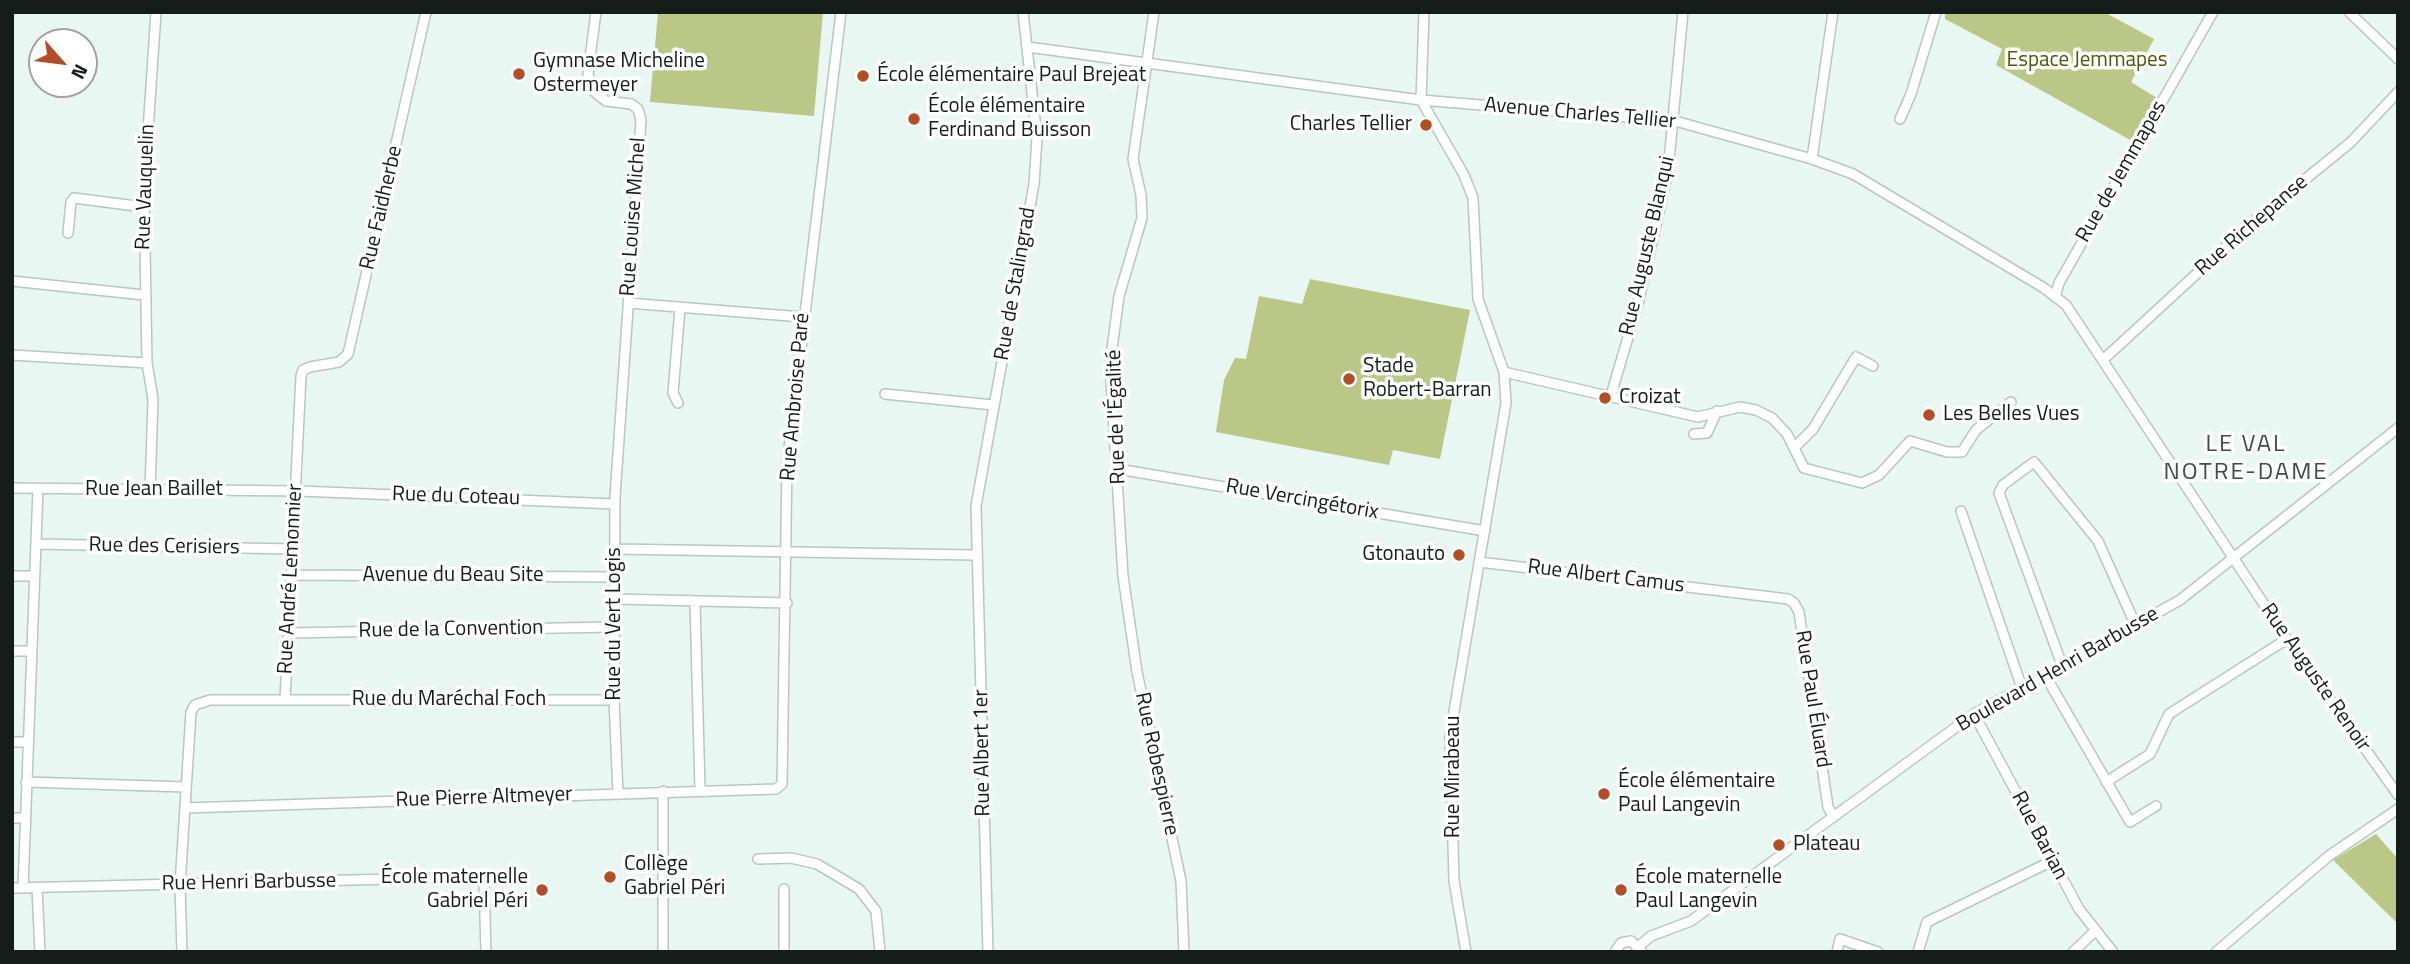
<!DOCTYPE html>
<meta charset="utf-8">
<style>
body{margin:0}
#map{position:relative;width:2410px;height:964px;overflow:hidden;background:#e8f7f1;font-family:"Titillium Web",sans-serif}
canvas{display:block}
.frame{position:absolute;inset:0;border:14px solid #161c1a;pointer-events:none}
.north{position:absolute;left:28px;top:28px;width:70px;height:70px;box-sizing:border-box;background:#fff;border:2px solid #a2a4a3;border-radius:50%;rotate:118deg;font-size:19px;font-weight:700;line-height:28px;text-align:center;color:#161c1a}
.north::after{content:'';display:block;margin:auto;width:24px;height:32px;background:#b44d25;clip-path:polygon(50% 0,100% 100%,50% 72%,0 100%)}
</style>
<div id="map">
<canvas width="2410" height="964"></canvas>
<div class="frame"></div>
<div class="north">N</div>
</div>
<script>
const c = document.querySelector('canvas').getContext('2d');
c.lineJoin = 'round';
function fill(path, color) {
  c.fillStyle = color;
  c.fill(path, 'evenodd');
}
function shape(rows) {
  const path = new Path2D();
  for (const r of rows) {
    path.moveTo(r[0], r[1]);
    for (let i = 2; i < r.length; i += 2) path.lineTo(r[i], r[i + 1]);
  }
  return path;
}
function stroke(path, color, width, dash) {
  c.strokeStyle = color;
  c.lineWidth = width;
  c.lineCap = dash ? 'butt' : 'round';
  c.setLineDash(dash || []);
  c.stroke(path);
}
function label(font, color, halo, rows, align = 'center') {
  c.font = font + ' "Titillium Web",sans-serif';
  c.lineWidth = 7;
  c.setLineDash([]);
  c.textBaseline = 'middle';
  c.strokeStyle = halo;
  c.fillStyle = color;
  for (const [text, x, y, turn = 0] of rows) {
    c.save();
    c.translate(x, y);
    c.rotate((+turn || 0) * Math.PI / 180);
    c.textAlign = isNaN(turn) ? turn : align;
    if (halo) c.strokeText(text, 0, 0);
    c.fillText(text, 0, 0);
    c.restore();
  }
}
const green = shape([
 [658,12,823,12,814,116,650,102],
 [1945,12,2104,12,2154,39,2131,82,2157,98,2132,141,1996,65,2002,49,1945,19],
 [1310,279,1470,310,1440,459,1393,450,1389,465,1216,432,1224,380,1235,358,1246,359,1259,296,1302,304],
 [2376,834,2398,859,2398,924,2333,860]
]);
const minor = shape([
 [596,12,588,73,591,89,606,101,631,104,638,109,641,120,615,497,614,700,618,793],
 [1154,12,1133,159,1141,195,1142,218,1119,296,1110,364,1123,576,1137,672,1181,881,1184,952],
 [1424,12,1421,100,1464,175,1473,198,1478,299,1504,372,1506,403,1450,735,1454,881,1466,952],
 [2349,12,2398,59],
 [1028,47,1421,100,1675,121,1812,159,1853,174,2044,288,2066,305,2287,639,2398,795],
 [1900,119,1911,94,1936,12],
 [1812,159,1833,12],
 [68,233,71,202,74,198,144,207],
 [12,281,144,295],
 [2055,297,2059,283,2213,12],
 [628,303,802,317],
 [12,355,147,363],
 [2104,359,2254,221,2351,142,2398,92],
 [1504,372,1698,417,1740,407,1756,410,1772,418,1787,434,1804,468,1862,483,1879,475,1910,441,1947,452,1962,452,1976,430,2011,402],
 [885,394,993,405],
 [1611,395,1639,300,1668,172,1683,12],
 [678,403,673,393,680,308],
 [1694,434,1707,433,1717,411],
 [1794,448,1813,429,1856,357,1873,366],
 [1118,469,1485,531],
 [12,488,300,491,615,504],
 [150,491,153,399,147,363,144,190,156,12],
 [1961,511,2022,688],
 [36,544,292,549],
 [615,549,975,555],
 [1479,562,1788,599,1794,603,1799,612,1828,807,1833,816],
 [291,575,615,577],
 [12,576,34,576],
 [615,599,787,603],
 [695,602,700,790],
 [288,633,614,627],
 [12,651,31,651],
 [2062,665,1999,493,2003,485,2034,462,2098,541,2135,624],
 [2045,675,2130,822,2156,806],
 [285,700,614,700],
 [1974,714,2079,909,2113,952],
 [12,742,27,742],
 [26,782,186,787],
 [2106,782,2150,754,2169,714,2287,639],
 [185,808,776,789,782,784,787,465,841,12],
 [12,818,25,818],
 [758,859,791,858,817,864,859,889,876,911,880,952],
 [12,888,479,877,484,882,486,952],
 [23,888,38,489],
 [37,888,40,952],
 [784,889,784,952],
 [1639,946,1651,936,1691,921,1974,714,2180,600,2398,428],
 [182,952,180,885,191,712,195,705,210,700,285,700,301,376,303,370,310,367,339,362,348,354,426,12],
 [663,952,663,791],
 [988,952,976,506,1034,184,1037,138,1023,12],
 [1615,952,1621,943,1631,941,1642,952],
 [1837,952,1840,939,1878,952],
 [1918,952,1927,922,2052,861],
 [2073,952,2095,931],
 [2216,952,2330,855,2398,809]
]);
const markers = [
 [519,74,7,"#b44d25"],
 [863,76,7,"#b44d25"],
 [914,119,7,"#b44d25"],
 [1426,125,7,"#b44d25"],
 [1349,379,7,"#b44d25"],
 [1605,398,7,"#b44d25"],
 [1929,415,7,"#b44d25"],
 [1459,555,7,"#b44d25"],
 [1604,794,7,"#b44d25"],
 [1779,845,7,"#b44d25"],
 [610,877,7,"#b44d25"],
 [542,890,7,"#b44d25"],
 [1621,890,7,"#b44d25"]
];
const parkNames = [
 ["Espace Jemmapes",2087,61]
];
const poiNames = [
 ["Gymnase Micheline",533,62],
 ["Ostermeyer",533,86],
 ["École élémentaire Paul Brejeat",877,76],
 ["École élémentaire",928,107],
 ["Ferdinand Buisson",928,131],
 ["Charles Tellier",1412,125,"right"],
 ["Stade",1363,367],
 ["Robert-Barran",1363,391],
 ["Croizat",1619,398],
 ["Les Belles Vues",1943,415],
 ["Gtonauto",1445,555,"right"],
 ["École élémentaire",1618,782],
 ["Paul Langevin",1618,806],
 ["Plateau",1793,845],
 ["Collège",624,865],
 ["Gabriel Péri",624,889],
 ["École maternelle",528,878,"right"],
 ["Gabriel Péri",528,902,"right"],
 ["École maternelle",1635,878],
 ["Paul Langevin",1635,902]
];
const streetNames = [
 ["Avenue Charles Tellier",1580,114,5],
 ["Rue de Jemmapes",2122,172,-60],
 ["Rue Vauquelin",146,187,-88],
 ["Rue Faidherbe",382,208,-77],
 ["Rue Louise Michel",634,217,-86],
 ["Rue Richepanse",2252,226,-41],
 ["Rue Auguste Blanqui",1648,246,-77],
 ["Rue de Stalingrad",1016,284,-80],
 ["Rue Ambroise Paré",796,397,-85],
 ["Rue de l'Égalité",1117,417,-92],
 ["Rue Jean Baillet",154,490],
 ["Rue du Coteau",456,497,2],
 ["Rue Vercingétorix",1302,500,10],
 ["Rue des Cerisiers",164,547,1],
 ["Avenue du Beau Site",453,576],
 ["Rue Albert Camus",1606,577,7],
 ["Rue André Lemonnier",291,579,-87],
 ["Rue du Vert Logis",615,624,-90],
 ["Rue de la Convention",451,630,-1],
 ["Boulevard Henri Barbusse",2058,670,-30],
 ["Rue Auguste Renoir",2315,678,55],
 ["Rue Paul Éluard",1812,699,81],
 ["Rue du Maréchal Foch",449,700],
 ["Rue Albert 1er",983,753,-91],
 ["Rue Robespierre",1156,764,78],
 ["Rue Mirabeau",1454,777,-90],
 ["Rue Pierre Altmeyer",484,798,-2],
 ["Rue Barian",2039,836,62],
 ["Rue Henri Barbusse",249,883,-1]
];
const quarterNames = [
 ["LE VAL",2246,445],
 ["NOTRE-DAME",2246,473]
];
fill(green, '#bbc787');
stroke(minor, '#b8c7c1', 12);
stroke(minor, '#fff', 9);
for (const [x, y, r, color] of markers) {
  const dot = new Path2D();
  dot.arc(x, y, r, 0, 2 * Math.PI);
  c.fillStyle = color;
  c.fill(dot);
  stroke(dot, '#fff', 2.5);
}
label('21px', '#4e580c', '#fff', parkNames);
label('21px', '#161c1a', '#fff', poiNames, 'left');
label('21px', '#161c1a', '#fff', streetNames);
c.letterSpacing = '2px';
label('24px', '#3f4c47', '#fff', quarterNames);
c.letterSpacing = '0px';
</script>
